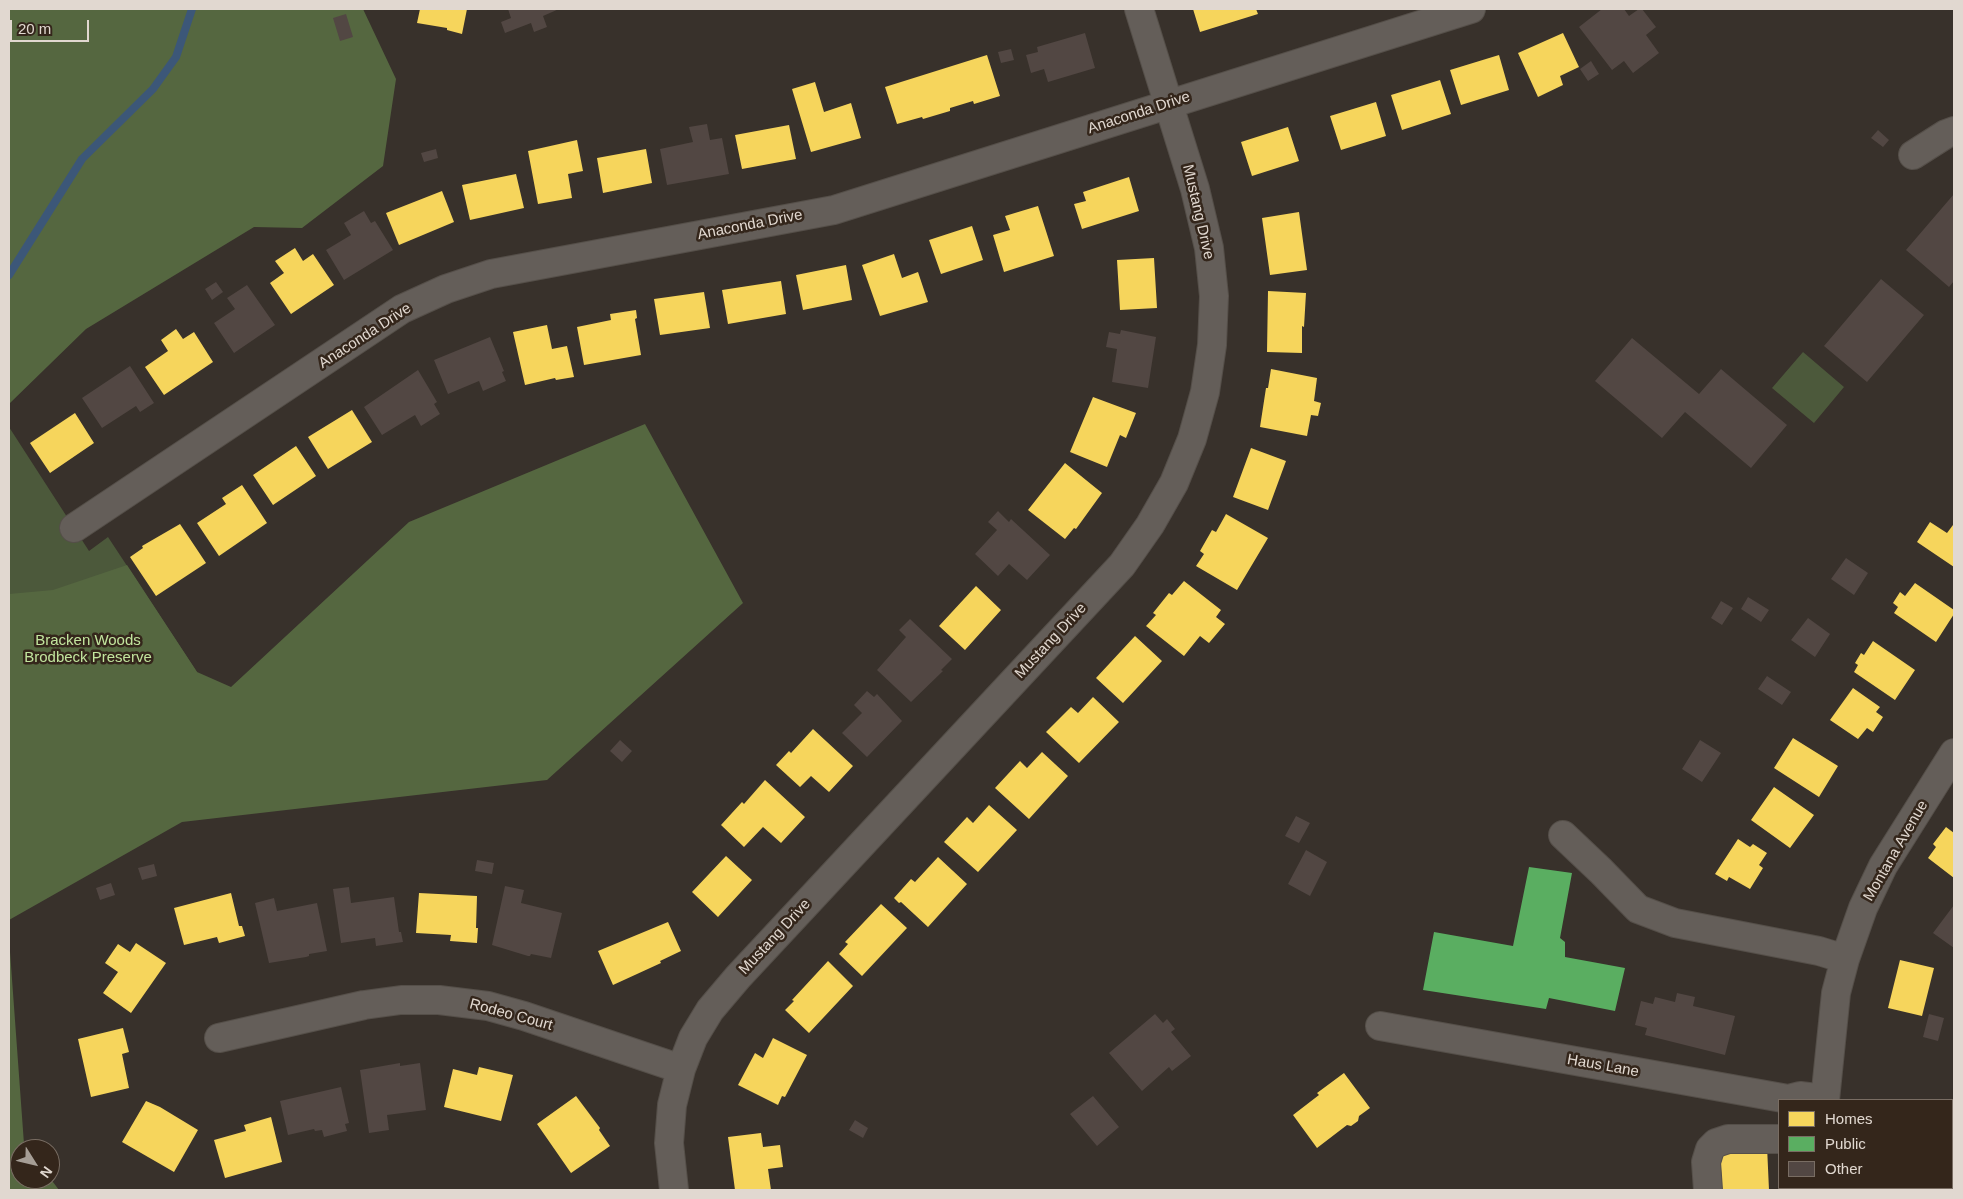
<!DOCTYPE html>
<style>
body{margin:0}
#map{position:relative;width:1963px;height:1199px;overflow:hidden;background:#38312b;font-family:Arial,sans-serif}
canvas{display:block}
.frame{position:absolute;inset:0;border:10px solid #e1d8d0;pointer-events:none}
.legend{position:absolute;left:1778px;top:1099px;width:175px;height:90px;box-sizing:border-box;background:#34261b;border:1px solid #796d63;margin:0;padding:6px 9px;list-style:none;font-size:15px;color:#e1d8d0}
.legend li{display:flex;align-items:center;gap:10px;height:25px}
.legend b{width:25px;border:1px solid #796d63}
.north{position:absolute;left:10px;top:1139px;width:50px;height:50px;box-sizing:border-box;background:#34261b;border:1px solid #796d63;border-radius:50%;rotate:126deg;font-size:14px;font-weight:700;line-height:20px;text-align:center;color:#e1d8d0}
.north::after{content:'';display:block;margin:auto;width:18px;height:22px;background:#a69e96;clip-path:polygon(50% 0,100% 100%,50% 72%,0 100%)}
.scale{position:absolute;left:10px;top:20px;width:79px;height:22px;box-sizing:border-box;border:2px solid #e1d8d0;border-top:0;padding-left:6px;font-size:15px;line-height:18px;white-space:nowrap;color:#e1d8d0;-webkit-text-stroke:4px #34261b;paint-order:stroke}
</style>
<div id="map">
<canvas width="1963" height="1199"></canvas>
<div class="frame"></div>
<ul class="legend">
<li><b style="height:14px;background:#f6d55c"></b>Homes</li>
<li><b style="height:14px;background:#5aae61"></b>Public</li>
<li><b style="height:14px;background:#524743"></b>Other</li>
</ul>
<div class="north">N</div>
<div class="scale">20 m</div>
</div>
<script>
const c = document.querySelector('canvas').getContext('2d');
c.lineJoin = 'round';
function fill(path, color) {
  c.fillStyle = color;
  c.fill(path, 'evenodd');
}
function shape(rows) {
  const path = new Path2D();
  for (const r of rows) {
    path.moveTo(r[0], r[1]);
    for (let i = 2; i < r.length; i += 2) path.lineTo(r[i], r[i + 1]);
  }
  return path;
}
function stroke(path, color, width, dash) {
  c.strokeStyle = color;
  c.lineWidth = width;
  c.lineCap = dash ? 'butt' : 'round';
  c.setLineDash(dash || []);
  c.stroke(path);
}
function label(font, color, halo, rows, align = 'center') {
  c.font = font + ' Arial,sans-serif';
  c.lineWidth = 5;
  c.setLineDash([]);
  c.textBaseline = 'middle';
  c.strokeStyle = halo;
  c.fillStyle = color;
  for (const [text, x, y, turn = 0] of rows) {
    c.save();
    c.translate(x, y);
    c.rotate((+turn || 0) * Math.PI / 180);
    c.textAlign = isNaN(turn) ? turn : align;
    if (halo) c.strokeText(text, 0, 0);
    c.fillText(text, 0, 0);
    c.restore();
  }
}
const green = shape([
 [1803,352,1844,387,1814,423,1772,388],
 [9,427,89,551,108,537,197,672,9,796]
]);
const forest = shape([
 [9,9,363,9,396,79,383,166,302,228,254,227,86,329,9,404],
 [645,424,743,603,547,780,182,822,9,920,9,594,53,590,127,565,197,672,231,687,409,522],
 [9,938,24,1144,28,1149,20,1149,20,1179,50,1178,59,1190,9,1190]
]);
const homes = shape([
 [420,9,467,9,462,34,447,30,447,28,417,23],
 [1193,9,1256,9,1258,14,1200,32],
 [1563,33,1579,67,1560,76,1563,85,1538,97,1518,53],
 [987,55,1000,96,974,104,973,101,950,108,950,111,923,119,922,117,897,124,885,87],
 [1499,55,1509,90,1461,105,1450,70],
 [1440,80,1451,114,1402,130,1391,95],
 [815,82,824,112,851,103,861,138,811,152,792,89],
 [1376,102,1386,136,1341,150,1330,116],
 [789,125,796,159,742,169,735,135],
 [1288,127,1299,161,1252,176,1241,142],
 [577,140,583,171,568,174,572,198,538,204,528,151],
 [646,149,652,183,603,193,597,158],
 [516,174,524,208,470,220,462,185],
 [1129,177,1139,211,1082,229,1074,204,1086,201,1083,192],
 [442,191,454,222,399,245,386,213],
 [1038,206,1054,256,1004,272,993,235,1010,230,1005,216],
 [1299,212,1307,270,1270,275,1262,218],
 [972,226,983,260,941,274,929,240],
 [295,248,303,261,313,254,334,285,291,314,270,283,284,273,275,261],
 [894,254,902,278,918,272,928,302,880,316,862,265],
 [1154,258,1157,308,1120,310,1117,260],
 [846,265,852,300,803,310,796,275],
 [781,281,786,314,728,324,722,290],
 [1268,291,1306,293,1304,327,1302,326,1302,353,1267,352],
 [704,292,710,328,660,335,654,299],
 [636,310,637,318,635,319,641,355,584,365,577,327,611,320,610,314],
 [547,325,552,349,567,346,574,377,556,380,555,378,525,385,513,332],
 [176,329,183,339,194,332,213,362,164,395,145,367,168,351,161,340],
 [1271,369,1317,378,1314,401,1321,403,1318,416,1311,415,1307,436,1260,427,1266,388,1268,388],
 [1093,397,1136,413,1126,438,1120,435,1107,467,1070,452],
 [352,410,372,442,328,469,308,437],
 [75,413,94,443,50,473,30,443],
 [296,446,316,476,273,505,253,475],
 [1251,448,1286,461,1268,510,1233,497],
 [1065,463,1102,493,1076,529,1074,528,1065,539,1028,510],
 [242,485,267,523,219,556,197,523,226,504,222,498],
 [1226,514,1268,538,1237,590,1196,566,1204,554,1200,551,1212,530,1216,532],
 [1930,522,1947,533,1953,525,1954,525,1954,567,1917,542],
 [180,524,206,563,156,596,130,557,143,548,142,546],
 [1184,581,1221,610,1216,617,1225,624,1209,643,1200,636,1184,656,1146,626,1156,615,1153,613,1169,593,1172,595],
 [1915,583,1954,610,1954,614,1936,642,1894,613,1898,607,1893,603,1900,592,1905,596],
 [976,586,1001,610,965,650,939,626],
 [1135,636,1162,661,1123,703,1096,678],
 [1873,641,1915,670,1895,700,1854,672,1858,665,1855,663,1861,653,1864,655],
 [1853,688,1880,707,1876,712,1883,717,1873,732,1867,728,1858,739,1830,720],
 [1093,697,1119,722,1079,763,1046,732,1071,707,1078,713],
 [813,729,853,766,829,792,811,776,800,787,776,765,789,751,791,753],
 [1793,738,1838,766,1819,797,1774,768],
 [1042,752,1068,776,1029,819,995,788,1020,761,1027,768],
 [765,780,805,817,781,843,763,827,744,847,721,825,742,802,744,804],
 [1774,787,1814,815,1790,848,1751,820],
 [989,805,1017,830,978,872,944,842,967,817,973,823],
 [1946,827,1954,833,1954,878,1928,858,1936,847,1933,844],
 [1738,839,1750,847,1753,844,1767,853,1759,865,1763,868,1750,889,1729,877,1727,881,1715,874],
 [726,856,752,880,718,917,692,892],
 [938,857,967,884,928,927,901,902,899,903,894,898,911,879,915,882],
 [231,893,239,926,242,926,245,936,219,943,217,937,184,945,174,908],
 [419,893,477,896,476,928,478,928,477,943,450,941,451,935,416,933],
 [881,904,907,928,862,976,839,954,848,944,845,942],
 [668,922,681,951,660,961,661,963,613,985,598,951],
 [136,943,166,963,131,1013,103,993,118,972,105,963,118,944,130,952],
 [1900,960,1934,968,1922,1016,1888,1008],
 [828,961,853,986,809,1033,785,1010,794,1001,792,1000],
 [123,1028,129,1052,122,1054,129,1088,91,1097,78,1039],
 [773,1038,807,1055,785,1097,782,1096,778,1105,738,1085,755,1053,763,1058],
 [479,1067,513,1075,501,1121,444,1107,453,1069,477,1075],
 [1344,1073,1370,1108,1359,1116,1358,1121,1351,1126,1347,1125,1317,1148,1293,1115,1319,1095,1317,1093],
 [576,1096,600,1128,599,1130,610,1146,571,1173,537,1124],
 [146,1101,160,1107,198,1130,174,1172,122,1142],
 [271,1117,282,1162,225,1178,214,1140,246,1131,244,1125],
 [761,1133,763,1147,780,1145,783,1167,768,1169,771,1190,735,1190,728,1137],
 [1767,1146,1769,1190,1722,1190,1720,1148]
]);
const public = shape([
 [1529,867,1572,873,1560,938,1565,942,1565,957,1625,968,1615,1011,1549,998,1546,1009,1423,990,1434,932,1513,946]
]);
const stream = shape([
 [9,275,82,159,153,89,176,57,192,9]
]);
const building = shape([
 [508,9,559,9,543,16,547,27,534,32,531,23,505,33,501,22,511,18],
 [1602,9,1624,9,1629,16,1639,9,1642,9,1656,27,1646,35,1659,53,1633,73,1624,61,1612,70,1579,27],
 [346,14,353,37,340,41,333,18],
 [1085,33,1095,68,1048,82,1044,69,1031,73,1026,55,1038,52,1037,47],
 [1011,49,1014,60,1001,63,998,52],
 [1591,61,1599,74,1588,81,1580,69],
 [707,124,710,140,722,138,729,174,667,185,660,149,693,142,689,127],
 [1878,130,1889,140,1883,147,1871,138],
 [436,149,438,158,424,162,421,153],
 [1954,194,1954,281,1949,287,1906,250],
 [364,211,371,223,375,221,393,250,344,280,326,250,351,235,344,223],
 [1881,279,1924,315,1867,382,1824,346],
 [216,282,223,292,212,300,205,289],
 [247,285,275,325,234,353,214,323,235,309,227,298],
 [1121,330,1156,337,1148,388,1112,382,1117,349,1106,347,1109,332,1120,334],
 [490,337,504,371,502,372,506,381,483,391,479,381,448,394,434,360],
 [1632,338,1699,394,1721,369,1787,425,1751,468,1685,412,1662,438,1595,381],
 [130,366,154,403,140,412,136,406,102,428,82,398],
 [418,370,437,402,434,404,440,414,421,426,415,415,382,435,364,407],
 [998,511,1009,522,1011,519,1050,555,1027,580,1009,564,998,576,975,554,997,530,988,522],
 [1846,558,1868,573,1854,595,1831,579],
 [1748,597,1769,610,1761,622,1741,609],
 [1721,601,1733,608,1722,625,1711,618],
 [1808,618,1830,634,1815,657,1791,640],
 [910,619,952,659,941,670,943,671,911,702,877,670,906,637,899,630],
 [1767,676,1791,692,1782,705,1758,689],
 [867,691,874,697,877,694,902,721,867,757,842,733,862,713,854,705],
 [620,740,632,751,622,762,610,751],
 [1700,740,1721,753,1702,782,1682,769],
 [1296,816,1310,823,1299,843,1285,836],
 [1306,850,1327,862,1310,896,1288,884],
 [477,860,494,863,492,874,475,871],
 [154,864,157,876,142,880,138,868],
 [111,883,115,895,100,900,96,888],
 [505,886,524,890,521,903,562,913,551,958,531,954,530,956,528,956,492,945],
 [349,887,351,903,394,897,399,932,401,932,403,942,376,946,375,938,341,943,333,889],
 [274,898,277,911,317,903,327,951,309,954,309,956,306,957,269,963,255,903],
 [1954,905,1954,948,1933,933],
 [1677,993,1695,997,1693,1006,1735,1016,1725,1055,1645,1035,1647,1028,1635,1025,1641,1001,1653,1004,1655,997,1675,1002],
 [1155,1014,1163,1023,1167,1019,1175,1029,1171,1032,1191,1056,1172,1071,1169,1067,1142,1091,1109,1053],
 [1929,1014,1944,1018,1938,1041,1923,1037],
 [400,1063,400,1066,420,1063,426,1110,387,1115,389,1130,369,1133,360,1070],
 [341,1087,349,1123,345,1124,347,1131,324,1137,322,1130,315,1131,314,1129,288,1135,280,1101],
 [1093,1096,1119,1127,1097,1146,1070,1114],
 [855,1120,868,1128,863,1138,849,1130]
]);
const minor = shape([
 [1913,155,1946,134,1954,131],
 [74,528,402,309,446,289,491,274,834,210,1471,9],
 [1563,835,1601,871,1638,909,1675,923,1819,951,1845,959],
 [1380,1026,1788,1099,1800,1096,1825,1099],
 [219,1038,364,1005,401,1000,439,1000,488,1006,524,1016,681,1069],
 [1825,1100,1836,993,1845,959,1863,908,1883,866,1954,753],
 [1830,1188,1830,1190],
 [674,1190,669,1143,672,1105,681,1069,693,1038,710,1010,738,977,1122,565,1150,525,1174,483,1192,439,1205,392,1212,345,1214,296,1209,248,1195,189,1139,9],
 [1708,1190,1706,1162,1710,1149,1716,1143,1728,1139,1779,1139]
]);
const streetNames = [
 ["Anaconda Drive",1139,113,-18],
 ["Mustang Drive",1198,212,77],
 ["Anaconda Drive",750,225,-11],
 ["Anaconda Drive",365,336,-33],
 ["Mustang Drive",1051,641,-47],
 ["Montana Avenue",1896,851,-60],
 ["Mustang Drive",775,937,-47],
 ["Rodeo Court",511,1015,15],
 ["Haus Lane",1603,1066,10]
];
const parkNames = [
 ["Bracken Woods",88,641],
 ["Brodbeck Preserve",88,658]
];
fill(green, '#4c593b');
fill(forest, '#556740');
fill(homes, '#f6d55c');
fill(public, '#5aae61');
stroke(stream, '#3c5778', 8);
fill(building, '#524743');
stroke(minor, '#554f49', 30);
stroke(minor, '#645e59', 28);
label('15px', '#e1d8d0', '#34261b', streetNames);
label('15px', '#c2e59e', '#34261b', parkNames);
</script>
